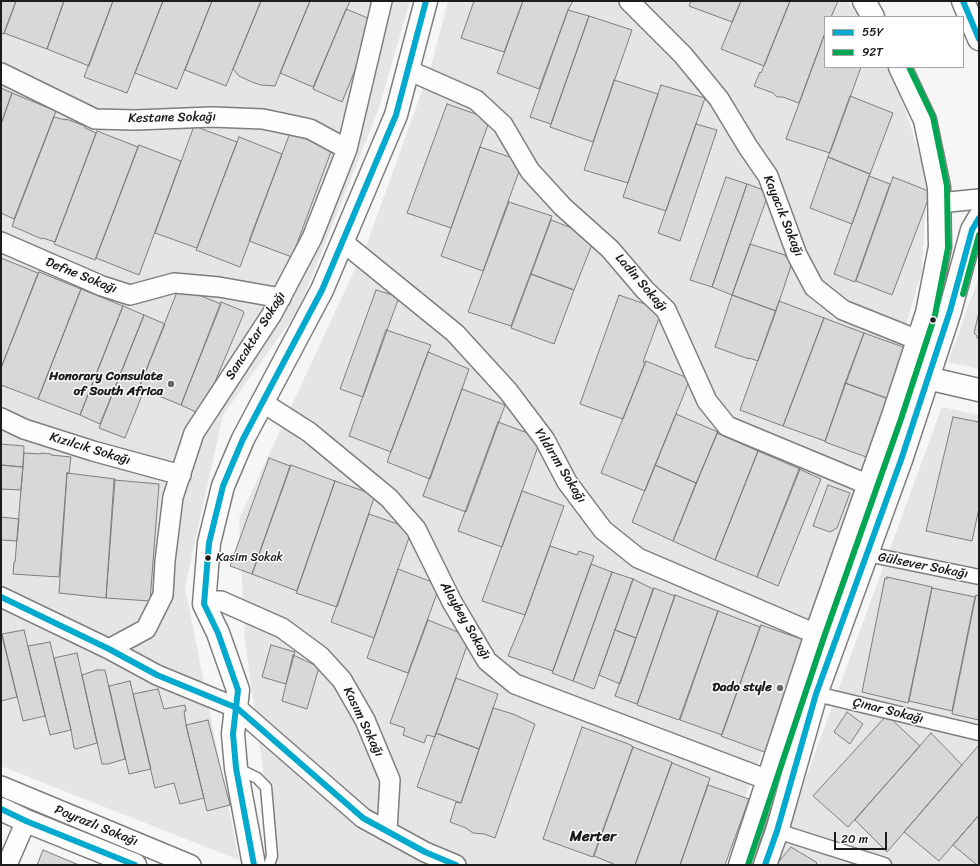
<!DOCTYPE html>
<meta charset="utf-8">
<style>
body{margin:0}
#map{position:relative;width:980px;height:866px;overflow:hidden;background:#f6f6f6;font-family:Sriracha,sans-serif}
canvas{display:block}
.frame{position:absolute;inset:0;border:2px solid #1c1c1c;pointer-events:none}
.legend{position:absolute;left:824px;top:16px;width:140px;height:52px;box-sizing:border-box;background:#fff;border:1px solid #a4a4a4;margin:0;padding:5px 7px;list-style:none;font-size:12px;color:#1c1c1c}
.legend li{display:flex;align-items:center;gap:8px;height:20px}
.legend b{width:20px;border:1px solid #a4a4a4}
.scale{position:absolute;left:834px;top:832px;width:53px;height:18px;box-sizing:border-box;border:2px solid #1c1c1c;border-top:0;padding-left:5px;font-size:12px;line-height:14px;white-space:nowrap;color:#1c1c1c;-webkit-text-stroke:3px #fff;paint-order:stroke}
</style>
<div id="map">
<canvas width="980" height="866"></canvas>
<div class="frame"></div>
<ul class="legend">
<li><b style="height:5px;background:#00a9ce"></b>55Y</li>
<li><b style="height:5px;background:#00a651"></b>92T</li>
</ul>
<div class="scale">20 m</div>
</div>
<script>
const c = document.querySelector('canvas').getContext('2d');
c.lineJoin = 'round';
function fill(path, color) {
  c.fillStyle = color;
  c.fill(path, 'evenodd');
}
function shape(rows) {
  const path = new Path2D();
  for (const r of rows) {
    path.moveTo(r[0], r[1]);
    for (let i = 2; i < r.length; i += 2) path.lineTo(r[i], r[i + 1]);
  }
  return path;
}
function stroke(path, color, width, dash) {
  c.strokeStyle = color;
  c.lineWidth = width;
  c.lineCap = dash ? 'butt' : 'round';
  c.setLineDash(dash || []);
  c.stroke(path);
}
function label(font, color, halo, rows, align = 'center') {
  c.font = font + ' Sriracha,sans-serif';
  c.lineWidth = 3;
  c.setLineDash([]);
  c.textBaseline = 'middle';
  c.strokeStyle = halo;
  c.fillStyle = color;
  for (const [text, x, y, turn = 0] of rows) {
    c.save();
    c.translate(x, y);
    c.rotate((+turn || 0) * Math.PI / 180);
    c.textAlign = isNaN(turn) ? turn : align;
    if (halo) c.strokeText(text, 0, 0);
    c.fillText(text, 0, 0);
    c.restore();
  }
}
const built = shape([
 [1,1,410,1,379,108,299,309,223,415,185,587,239,860,1,766],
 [448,1,848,1,858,17,825,17,825,67,889,67,895,77,927,179,922,272,827,582,719,865,276,865,245,641,239,519,368,241,432,63],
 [979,277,979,369,948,362],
 [942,407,979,415,979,865,774,865]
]);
const building = shape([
 [1,1,16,1,4,34,1,33,1,1],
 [16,1,64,1,47,49,4,33,16,1],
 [64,1,113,1,89,66,47,49,64,1],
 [113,1,163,1,127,93,84,77,113,1],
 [163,1,212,1,177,89,135,73,163,1],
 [212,1,261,1,226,86,185,70,212,1],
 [261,1,310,1,275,86,261,85,252,82,239,76,233,69,261,1],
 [310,1,350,1,313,87,280,73,310,1],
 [474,1,523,1,504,52,461,38,474,1],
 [523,1,573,1,568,10,539,89,497,73,523,1],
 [691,1,741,1,732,22,689,6,691,1],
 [741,1,790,1,764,66,721,49,741,1],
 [790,1,838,1,831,17,825,17,825,33,799,103,783,97,777,97,773,93,754,86,760,72,761,73,790,1],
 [346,9,375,21,342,102,313,89,346,9],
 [568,10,589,16,551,124,530,117,568,10],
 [589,16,632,30,593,142,550,127,589,16],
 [825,33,825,67,861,67,830,153,786,139,825,33],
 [614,80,658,94,628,183,584,170,614,80],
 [661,85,705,98,666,211,623,197,661,85],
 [1,88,12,93,1,124,1,88],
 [12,93,56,111,14,219,1,213,1,124,12,93],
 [850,96,893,113,870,174,828,157,850,96],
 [447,104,490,119,451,228,407,213,447,104],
 [54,117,66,120,66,119,85,126,85,128,96,133,55,242,43,238,42,239,12,226,54,117],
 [696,124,717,130,680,241,658,233,696,124],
 [194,126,237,142,197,248,155,233,194,126],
 [97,131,138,147,95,260,54,244,97,131],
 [290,133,332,149,292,257,249,241,290,133],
 [239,137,282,154,240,267,196,250,239,137],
 [139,145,181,161,139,275,96,258,139,145],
 [480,147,516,159,522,163,483,271,441,256,480,147],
 [828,157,870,174,852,224,810,208,828,157],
 [869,176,890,184,855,282,834,274,869,176],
 [726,177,747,184,712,287,690,280,726,177],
 [893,177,931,192,892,295,856,281,893,177],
 [747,184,769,192,732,295,712,287,747,184],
 [509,202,552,216,511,326,468,312,509,202],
 [551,220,595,237,574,290,531,274,551,220],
 [750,244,785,255,785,256,793,260,776,311,732,295,750,244],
 [1,258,38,273,1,368,1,258],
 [39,272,81,289,38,399,1,385,1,368,39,272],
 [531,274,574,290,554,344,511,328,531,274],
 [179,287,221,304,181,405,139,388,179,287],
 [81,289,123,306,80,415,38,399,81,289],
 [376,290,399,297,363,397,340,389,376,290],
 [619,295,662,310,643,362,645,363,623,419,580,404,619,295],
 [732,295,776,311,758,361,749,358,749,359,715,347,732,295],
 [779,301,824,318,783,426,740,410,779,301],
 [221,302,243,311,244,313,209,396,200,414,181,405,221,302],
 [123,306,144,315,100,424,80,415,123,306],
 [979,312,979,339,977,338,977,336,974,333,979,312],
 [144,315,165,324,139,388,144,390,125,438,99,428,144,315],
 [824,318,864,333,825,441,783,426,824,318],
 [386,330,431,345,391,452,349,436,386,330],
 [864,333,906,348,889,399,845,383,864,333],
 [428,352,469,369,430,479,387,462,428,352],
 [646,361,690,379,645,491,601,473,646,361],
 [845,383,889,399,869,458,825,442,845,383],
 [462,389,505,405,466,512,423,496,462,389],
 [676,414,718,432,696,483,655,465,676,414],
 [953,417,979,422,979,508,972,541,926,531,953,417],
 [498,422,541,438,502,547,458,531,498,422],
 [717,433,758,451,715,560,673,541,717,433],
 [1,444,24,446,23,467,1,465,1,444],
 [758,451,800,469,757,577,715,560,758,451],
 [24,453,41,454,41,453,51,454,51,455,71,457,69,473,67,473,59,577,13,574,14,562,15,562,24,453],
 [269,458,290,466,252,574,230,566,269,458],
 [1,465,23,467,21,490,1,489,1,465],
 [291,465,335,481,297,591,252,574,291,465],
 [655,465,696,483,673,541,632,522,655,465],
 [799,469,821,479,778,586,757,577,799,469],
 [67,473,115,479,106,598,59,593,67,473],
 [114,480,159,484,150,601,106,598,114,480],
 [335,481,375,495,337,607,296,593,335,481],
 [828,485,850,493,837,528,830,532,813,526,828,485],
 [522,491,564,506,525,615,482,601,522,491],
 [369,514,412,529,374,638,331,622,369,514],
 [1,517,19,519,17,541,1,540,1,517],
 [550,546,577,555,579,551,594,556,553,671,508,656,525,615,550,546],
 [591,564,612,572,573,681,552,673,591,564],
 [398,569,440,585,408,673,367,658,398,569],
 [612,572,633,579,594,689,573,681,612,572],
 [887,577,932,587,908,703,862,692,885,578,887,579,887,577],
 [633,579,653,589,636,638,615,630,633,579],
 [654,588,675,596,637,704,615,696,654,588],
 [932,588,975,597,952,711,909,701,932,588],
 [675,595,718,611,679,720,637,705,675,595],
 [976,595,979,596,979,720,952,714,976,595],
 [718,611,760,627,722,735,680,720,718,611],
 [428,620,470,637,435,737,427,735,424,743,403,735,405,728,390,723,428,620],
 [761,625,807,641,767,753,721,736,761,625],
 [24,630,45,716,23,721,2,634,24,630],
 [615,630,636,638,620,684,599,675,615,630],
 [1,632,17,697,1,701,1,632],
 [50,642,71,730,50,735,28,646,50,642],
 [271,645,295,652,286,684,262,677,271,645],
 [77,653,97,743,76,749,74,748,71,730,54,658,77,653],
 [293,655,319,667,307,709,282,701,293,655],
 [97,670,105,670,125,759,108,764,102,764,82,675,97,670],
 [456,678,498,694,479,749,436,733,456,678],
 [130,681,151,769,129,774,109,686,130,681],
 [158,689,164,709,185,705,186,711,184,711,186,725,204,798,180,804,174,783,155,788,133,694,158,689],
 [493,708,513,714,535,724,495,838,484,834,473,833,466,828,450,822,456,802,461,803,493,708],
 [847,712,863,724,850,744,834,732,847,712],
 [887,715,920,746,848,827,813,796,887,715],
 [208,720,230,805,207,811,186,725,208,720],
 [582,727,631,745,631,746,633,747,593,857,543,839,582,727],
 [436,733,479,749,461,803,417,787,436,733],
 [931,733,962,765,887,852,855,820,931,733],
 [979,745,979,815,939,861,904,832,979,745],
 [633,747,672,762,635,865,616,865,594,856,633,747],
 [672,763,710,778,680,865,635,865,672,763],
 [708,785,749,799,725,865,680,865,708,785],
 [979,815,979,865,977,865,953,845,979,815],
 [791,847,816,862,817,863,815,865,776,865,791,847],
 [43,850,79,865,37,865,43,850]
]);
const service = shape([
 [237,768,257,778,266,787,272,856,269,865]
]);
const pedestrian = shape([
 [867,554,979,577],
 [808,692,979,733],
 [777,831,884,865]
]);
const minor = shape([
 [629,1,683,55,719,99,748,147,768,176,797,255,814,287,843,310,918,340],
 [408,70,476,100,503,125,530,171,563,207,610,249,645,290,666,310,707,401,727,426,869,485],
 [1,73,95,119,135,120,212,117,263,119,310,129,347,149],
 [939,203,979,199],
 [1,242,102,286,130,295,174,283,219,287,281,298],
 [343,242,455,333,508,391,545,440,567,482,603,530,638,558,816,634],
 [262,402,309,432,389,498,416,529,452,602,487,661,515,684,768,780],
 [1,418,24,429,93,451,181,475],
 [1,597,109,649,157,675,237,708,363,818,425,852,456,865],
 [204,604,212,601,221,601,282,628,320,656,342,680,365,720,390,780,387,831],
 [109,649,146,629,163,595,165,561,173,497,194,433,272,314,312,238,347,149,382,1],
 [1,786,191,865],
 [7,865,26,821]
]);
const tertiary = shape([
 [910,374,979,390],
 [254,865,236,768,233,734,238,690,218,633,204,604,209,543,223,486,243,439,322,290,396,115,426,1]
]);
const secondary = shape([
 [864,1,873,17],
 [963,1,979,39],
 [1,809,26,821,135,865],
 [740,865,816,634,893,416,927,313,940,247,939,187,925,120,900,67],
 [765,865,777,831,816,694,901,460,950,311,972,230,979,218]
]);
const bus1 = shape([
 [963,1,979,39],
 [1,597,109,649,157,675,237,708,363,818,425,852,456,865],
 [1,809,26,821,135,865],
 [254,865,236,768,233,734,238,690,218,633,204,604,209,543,223,486,243,439,322,290,396,115,426,1],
 [765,865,777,831,816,694,901,460,950,311,972,230,979,218]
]);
const bus2 = shape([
 [963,294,979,235],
 [748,865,824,637,901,419,935,315,948,248,947,186,933,117,909,67]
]);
const markers = [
 [933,320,3.5,"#1c1c1c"],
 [171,384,4,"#686868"],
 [208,558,3.5,"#1c1c1c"],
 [780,688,4,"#686868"]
];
const busNames = [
 ["Kasim Sokak",216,558]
];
const streetNames = [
 ["Kestane Sokağı",172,118,-1],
 ["Kayacık Sokağı",783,216,68],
 ["Defne Sokağı",81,276,22],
 ["Ladin Sokağı",641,283,49],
 ["Sancaktar Sokağı",256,336,-58],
 ["Kızılcık Sokağı",90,449,17],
 ["Yıldırım Sokağı",560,466,58],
 ["Gülsever Sokağı",923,566,11],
 ["Alaybey Sokağı",465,621,60],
 ["Çınar Sokağı",888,711,14],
 ["Kasım Sokağı",363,722,64],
 ["Poyrazlı Sokağı",96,826,22]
];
const poiNames = [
 ["Honorary Consulate",163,377],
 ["of South Africa",163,392],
 ["Dado style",772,688]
];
const quarterNames = [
 ["Merter",593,837]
];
fill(built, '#e5e5e5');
fill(building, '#d8d8d8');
stroke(building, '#7e7e7e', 1);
stroke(service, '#7e7e7e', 13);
stroke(pedestrian, '#7e7e7e', 17);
stroke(minor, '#7e7e7e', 22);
stroke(tertiary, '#7e7e7e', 25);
stroke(secondary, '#7e7e7e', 25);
stroke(service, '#fefefe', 10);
stroke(pedestrian, '#fefefe', 14);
stroke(minor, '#fefefe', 19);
stroke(tertiary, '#fefefe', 22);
stroke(secondary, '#fefefe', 22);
stroke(bus1, '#00a9ce', 6);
stroke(bus2, '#00a651', 6);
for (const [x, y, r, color] of markers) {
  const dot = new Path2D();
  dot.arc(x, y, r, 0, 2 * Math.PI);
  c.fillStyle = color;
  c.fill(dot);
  stroke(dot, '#fff', 1.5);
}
label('12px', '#1c1c1c', '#fff', busNames, 'left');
label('13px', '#1c1c1c', '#fff', streetNames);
label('bold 13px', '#1c1c1c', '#fff', poiNames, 'right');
label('bold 15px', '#1c1c1c', '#fff', quarterNames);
</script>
